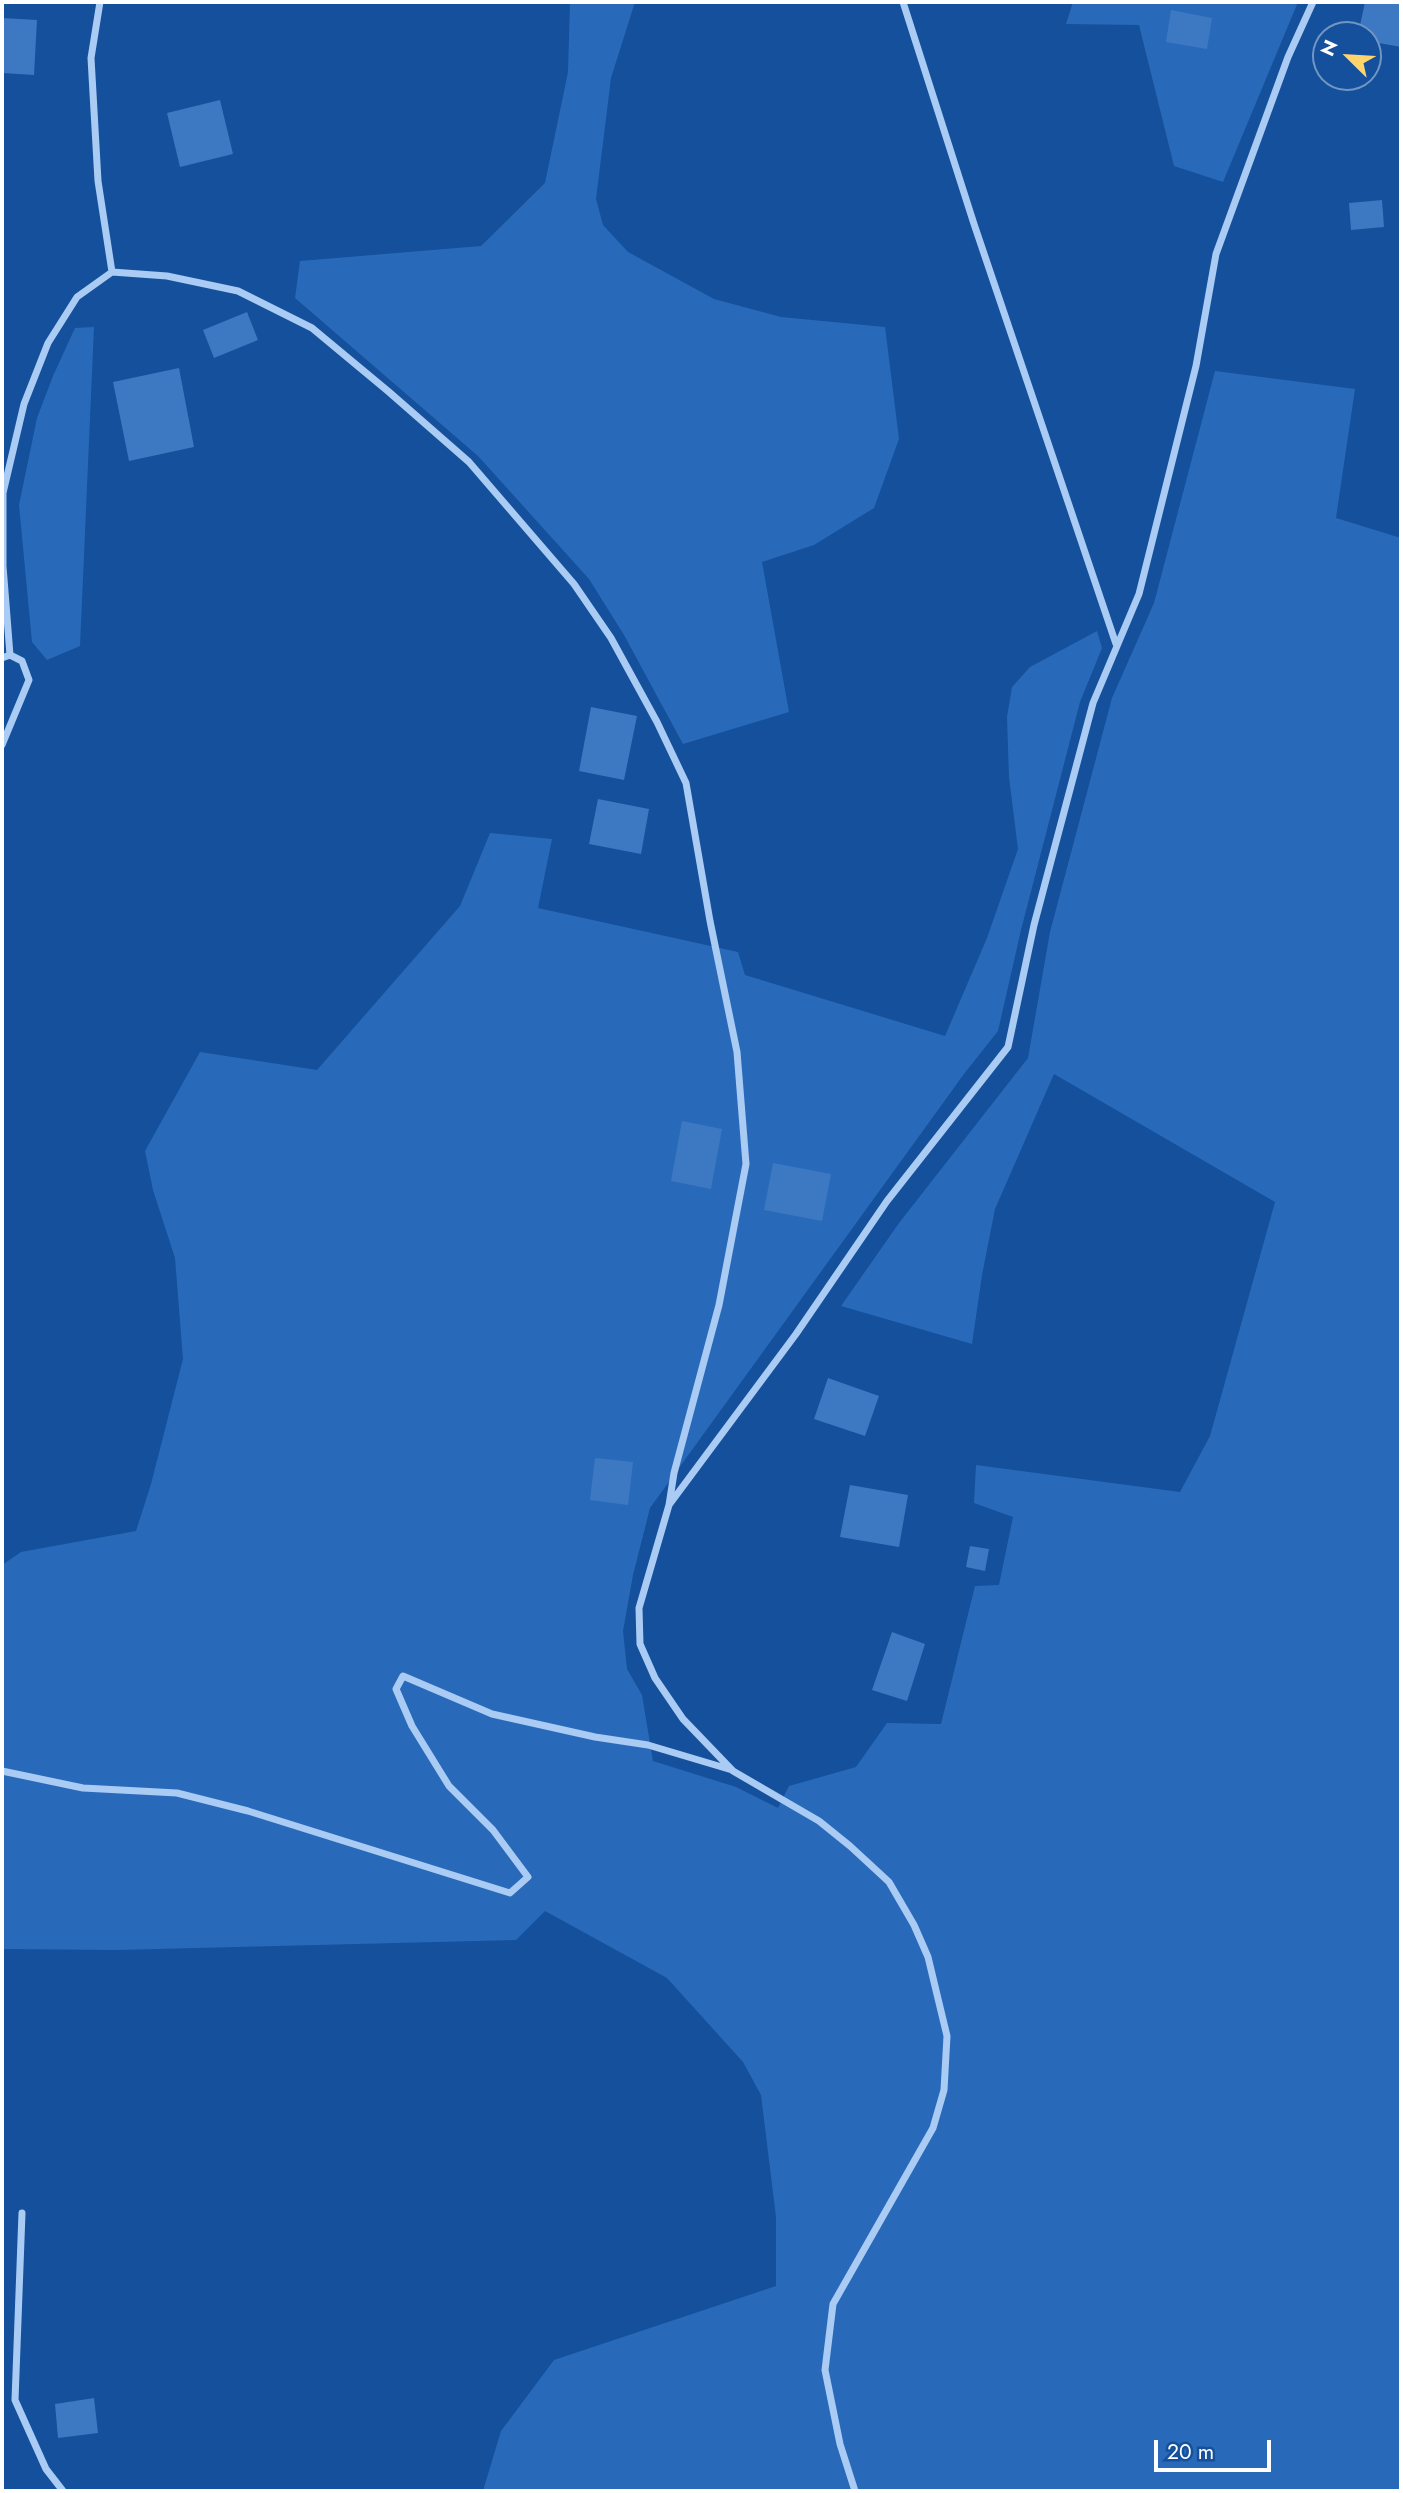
<!DOCTYPE html>
<style>
body{margin:0}
#map{position:relative;width:1403px;height:2493px;overflow:hidden;background:#14509b;font-family:Jost,sans-serif}
canvas{display:block}
.frame{position:absolute;inset:0;border:4px solid #fff;pointer-events:none}
.north{position:absolute;left:1312px;top:21px;width:70px;height:70px;box-sizing:border-box;background:#14509b;border:2px solid #7296c3;border-radius:50%;rotate:294deg;font-size:19px;font-weight:700;line-height:28px;text-align:center;color:#fff}
.north::after{content:'';display:block;margin:auto;width:24px;height:32px;background:#ffd46c;clip-path:polygon(50% 0,100% 100%,50% 72%,0 100%)}
.scale{position:absolute;left:1154px;top:2440px;width:117px;height:32px;box-sizing:border-box;border:4px solid #fff;border-top:0;padding-left:9px;font-size:21px;line-height:24px;white-space:nowrap;color:#fff;-webkit-text-stroke:5px #14509b;paint-order:stroke}
</style>
<div id="map">
<canvas width="1403" height="2493"></canvas>
<div class="frame"></div>
<div class="north">N</div>
<div class="scale">20 m</div>
</div>
<script>
const c = document.querySelector('canvas').getContext('2d');
c.lineJoin = 'round';
function fill(path, color) {
  c.fillStyle = color;
  c.fill(path, 'evenodd');
}
function shape(rows) {
  const path = new Path2D();
  for (const r of rows) {
    path.moveTo(r[0], r[1]);
    for (let i = 2; i < r.length; i += 2) path.lineTo(r[i], r[i + 1]);
  }
  return path;
}
function stroke(path, color, width, dash) {
  c.strokeStyle = color;
  c.lineWidth = width;
  c.lineCap = dash ? 'butt' : 'round';
  c.setLineDash(dash || []);
  c.stroke(path);
}
const green = shape([
 [570,2,635,2,611,78,596,199,603,225,628,252,714,299,781,317,885,327,899,439,874,508,814,545,762,562,789,712,683,744,624,635,589,579,478,456,295,298,300,261,481,246,545,183,568,72],
 [1073,2,1298,2,1223,182,1174,166,1139,25,1066,24],
 [94,327,80,646,47,660,32,642,19,505,37,418,53,376,75,328],
 [1215,371,1355,389,1336,518,1401,538,1401,2491,483,2491,501,2431,554,2360,776,2286,776,2217,761,2095,743,2062,667,1978,545,1911,516,1940,117,1950,2,1949,2,1565,21,1552,136,1531,151,1484,183,1359,175,1258,153,1190,145,1151,200,1052,317,1070,460,906,490,833,552,839,538,908,738,952,745,975,945,1036,987,938,1018,849,1009,777,1007,717,1012,687,1030,667,1097,631,1102,648,1080,702,1021,930,998,1031,964,1074,650,1508,633,1575,623,1631,627,1669,642,1695,653,1761,736,1787,778,1808,789,1786,856,1767,887,1723,941,1724,975,1586,999,1585,1013,1517,974,1503,976,1465,1180,1492,1210,1436,1275,1202,1054,1074,995,1209,982,1275,972,1344,841,1306,899,1223,1028,1058,1050,932,1112,698,1154,603]
]);
const building = shape([
 [1365,2,1401,2,1401,47,1368,41,1368,35,1358,35],
 [1171,10,1212,18,1207,49,1166,42],
 [2,18,37,20,34,75,2,73],
 [220,100,233,154,180,167,167,113],
 [1382,200,1384,227,1351,230,1349,203],
 [247,312,258,340,214,358,203,330],
 [179,368,194,447,129,461,113,382],
 [591,707,637,716,624,780,579,771],
 [598,799,649,809,641,854,589,844],
 [682,1121,722,1129,711,1189,671,1181],
 [773,1163,831,1174,822,1221,764,1210],
 [828,1378,879,1396,865,1436,814,1419],
 [595,1458,633,1462,628,1505,590,1500],
 [850,1485,908,1495,899,1547,840,1537],
 [970,1546,989,1549,985,1571,966,1567],
 [892,1632,925,1644,907,1701,872,1690],
 [94,2398,98,2433,58,2438,55,2404]
]);
const street = shape([
 [100,2,91,58,98,181,112,272],
 [903,2,974,224,1116,644],
 [2,658,10,655,3,566,3,493,24,404,48,343,77,297,112,272,167,276,238,291,312,328,389,392,469,462,574,584,611,638,657,722,686,783,710,921,737,1052,746,1164,719,1305,674,1473,669,1505,639,1608,640,1644,655,1678,683,1719,733,1771,819,1821,850,1846,889,1882,914,1925,928,1957,947,2036,944,2090,933,2128,833,2304,825,2370,840,2444,855,2491],
 [2,745,29,680,22,661,10,655],
 [669,1505,796,1334,887,1201,1008,1047,1034,925,1093,703,1139,594,1196,366,1216,254,1288,57,1313,2],
 [2,1771,83,1788,177,1793,248,1811,510,1893,528,1877,493,1830,449,1786,412,1726,396,1689,403,1676,492,1714,595,1737,648,1745,732,1770],
 [22,2213,15,2400,46,2469,63,2491]
]);
fill(green, '#286ab9');
fill(building, '#3d79c2');
stroke(street, '#aacbf3', 7);
</script>
